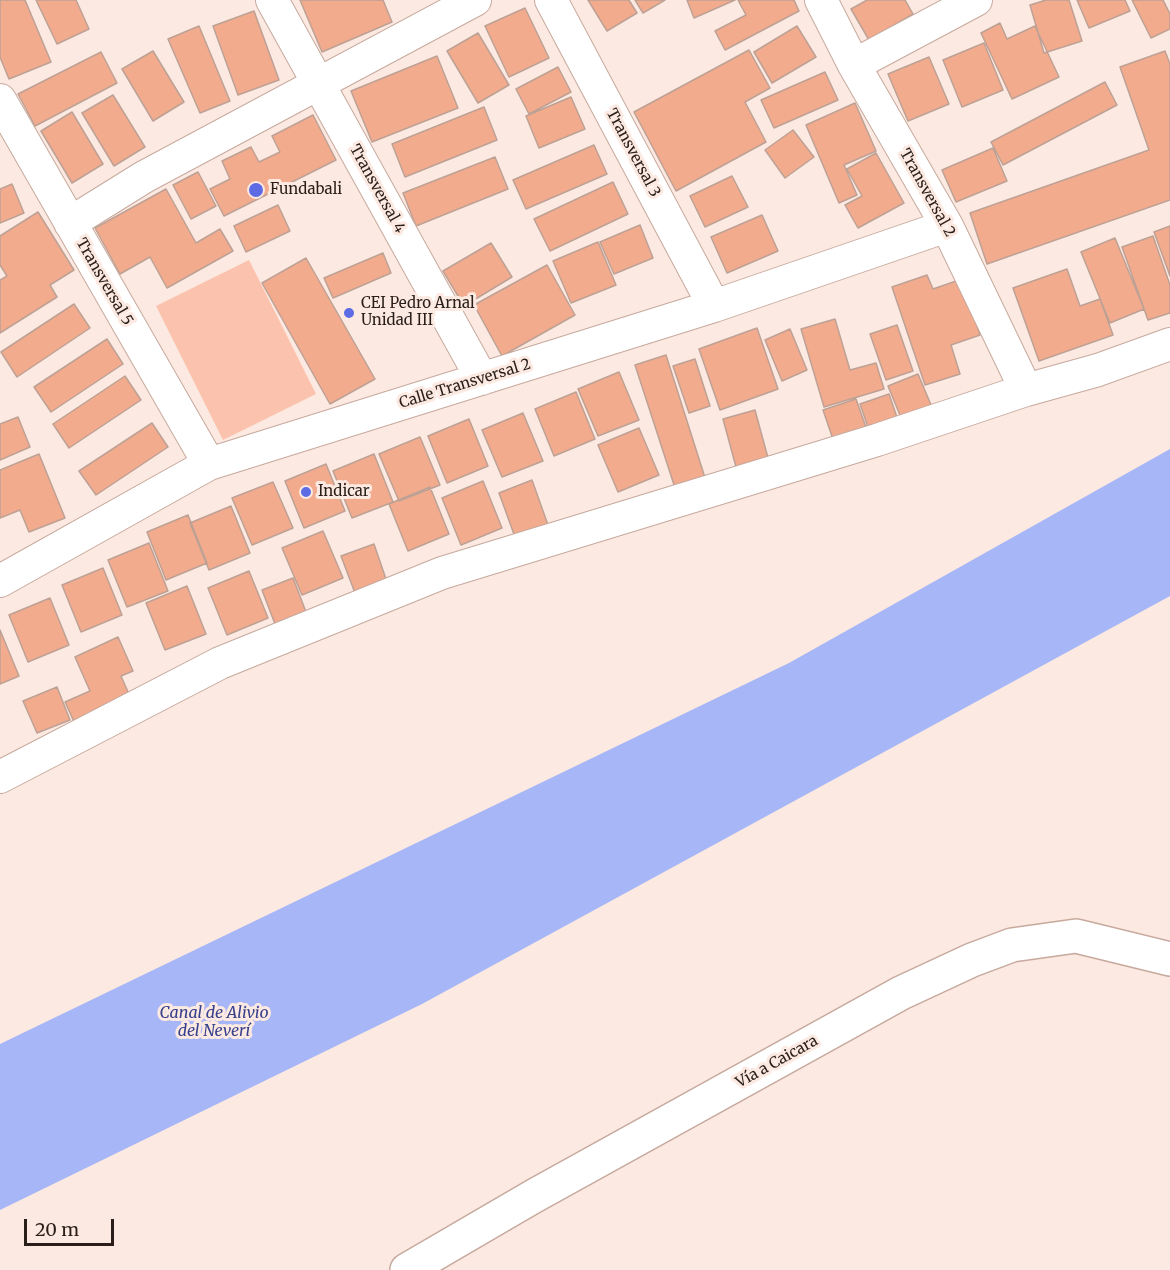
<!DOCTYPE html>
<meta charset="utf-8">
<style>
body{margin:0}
#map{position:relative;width:1170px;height:1270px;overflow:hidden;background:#fce9e1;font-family:Merriweather,serif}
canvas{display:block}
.scale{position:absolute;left:24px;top:1219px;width:90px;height:27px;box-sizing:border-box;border:3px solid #291e19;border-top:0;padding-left:8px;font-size:18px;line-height:21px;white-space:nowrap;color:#291e19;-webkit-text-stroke:4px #fce9e1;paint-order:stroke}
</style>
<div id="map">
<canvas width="1170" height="1270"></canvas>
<div class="scale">20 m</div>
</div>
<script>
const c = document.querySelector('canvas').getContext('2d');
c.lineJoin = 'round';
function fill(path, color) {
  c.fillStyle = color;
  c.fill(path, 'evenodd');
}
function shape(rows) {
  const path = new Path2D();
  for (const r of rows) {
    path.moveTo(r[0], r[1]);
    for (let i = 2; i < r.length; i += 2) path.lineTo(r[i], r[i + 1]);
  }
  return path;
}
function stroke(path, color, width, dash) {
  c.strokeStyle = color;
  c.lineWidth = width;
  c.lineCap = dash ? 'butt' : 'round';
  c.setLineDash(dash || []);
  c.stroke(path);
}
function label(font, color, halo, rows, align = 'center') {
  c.font = font + ' Merriweather,serif';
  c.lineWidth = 6;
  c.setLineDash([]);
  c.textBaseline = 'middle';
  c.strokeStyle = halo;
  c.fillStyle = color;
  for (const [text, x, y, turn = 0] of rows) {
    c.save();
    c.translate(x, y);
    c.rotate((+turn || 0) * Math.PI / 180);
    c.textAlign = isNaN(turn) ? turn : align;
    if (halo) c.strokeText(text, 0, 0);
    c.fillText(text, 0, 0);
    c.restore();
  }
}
const green = shape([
 [249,260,316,394,223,440,156,306]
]);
const water = shape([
 [1170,449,1170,596,422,1004,0,1210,0,1044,789,663]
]);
const building = shape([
 [0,0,25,0,51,62,9,79,0,57,0,0],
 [36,0,76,0,89,29,57,44,36,0],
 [300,0,383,0,392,22,322,52,300,0],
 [588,0,629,0,637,13,607,31,588,0],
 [635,0,665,0,643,13,635,0],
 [687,0,735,0,694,18,687,0],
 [738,0,794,0,799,11,725,50,715,31,746,15,738,0],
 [867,0,905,0,913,14,869,40,851,9,867,0],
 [1046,0,1069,0,1082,41,1044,53,1030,5,1046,0],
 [1077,0,1125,0,1130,11,1089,28,1077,0],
 [1132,0,1163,0,1170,14,1170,29,1151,38,1132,0],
 [525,8,549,58,509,77,485,26,525,8],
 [254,11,279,80,238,95,213,26,254,11],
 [1000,23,1007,39,1035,26,1059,77,1012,99,981,33,1000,23],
 [199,26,230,101,200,113,168,39,199,26],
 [797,26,816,57,772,83,754,52,797,26],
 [478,33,509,85,478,103,447,51,478,33],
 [984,43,1003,90,962,107,943,60,984,43],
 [749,50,770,88,745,102,766,142,676,191,634,112,749,50],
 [153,51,184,102,153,121,122,69,153,51],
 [1165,51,1170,64,1170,200,987,264,970,213,1149,150,1120,67,1165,51],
 [101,52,117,83,35,126,18,94,101,52],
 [437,56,458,108,372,142,351,91,437,56],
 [929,57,949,104,908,121,888,74,929,57],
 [558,67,571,92,529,114,516,89,558,67],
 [825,72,838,100,774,128,761,100,825,72],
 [1105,82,1117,105,1003,165,991,142,1105,82],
 [113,95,145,147,114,166,82,113,113,95],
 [571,97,585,129,539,148,526,116,571,97],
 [855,103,876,151,844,165,857,195,839,203,806,125,855,103],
 [484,107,497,140,405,177,392,144,484,107],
 [72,112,103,164,72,183,41,131,72,112],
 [313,115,336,160,224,216,210,189,230,179,222,161,251,147,259,162,280,152,272,136,313,115],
 [793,130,814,157,785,178,765,150,793,130],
 [594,145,607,174,526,209,513,180,594,145],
 [993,148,1007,181,956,202,942,170,993,148],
 [876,153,904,203,858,228,845,205,862,196,847,169,876,153],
 [495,157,508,189,416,226,403,193,495,157],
 [198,172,216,206,191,219,173,185,198,172],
 [732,176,748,207,705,227,690,196,732,176],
 [613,182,628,214,550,251,534,219,613,182],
 [12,184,24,213,0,223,0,189,12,184],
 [166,189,196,243,220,229,233,251,167,288,150,257,120,274,95,228,166,189],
 [278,205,290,231,246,252,234,226,278,205],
 [38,212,74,270,50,285,57,297,0,333,0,280,7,276,0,265,0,236,38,212],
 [762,215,778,251,727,273,711,237,762,215],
 [640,225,653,258,614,274,600,242,640,225],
 [1170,226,1170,276,1154,232,1170,226],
 [1153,236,1170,285,1170,313,1148,320,1122,247,1153,236],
 [1115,238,1144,309,1110,323,1081,252,1115,238],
 [598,242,616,285,571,303,553,261,598,242],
 [491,243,512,277,464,306,443,271,491,243],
 [383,253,391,273,333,298,324,278,383,253],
 [306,258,375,379,330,404,262,283,306,258],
 [547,265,575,315,502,356,474,305,547,265],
 [1067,269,1080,306,1100,299,1113,335,1039,361,1013,288,1067,269],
 [927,275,933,289,962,279,980,335,951,345,960,374,925,385,892,287,927,275],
 [74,304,90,328,17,377,1,352,74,304],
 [835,319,850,370,876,363,884,389,824,407,801,329,835,319],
 [897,325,913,371,886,380,870,334,897,325],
 [757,328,778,389,720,410,699,349,757,328],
 [790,329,807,370,782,381,765,340,790,329],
 [107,339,123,364,51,412,34,387,107,339],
 [666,355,707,484,677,494,635,365,666,355],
 [695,359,710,406,689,413,673,366,695,359],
 [619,372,639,420,598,436,578,389,619,372],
 [918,374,934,412,904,425,888,386,918,374],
 [125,376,141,400,69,448,53,424,125,376],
 [576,392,595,439,554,456,535,409,576,392],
 [889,394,900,426,871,436,860,404,889,394],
 [856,399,869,436,836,448,823,410,856,399],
 [755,410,771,469,739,478,723,419,755,410],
 [523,413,543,461,502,477,482,430,523,413],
 [18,417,30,447,0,460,0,424,18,417],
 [469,419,488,466,447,483,428,436,469,419],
 [152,423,168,447,96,495,79,471,152,423],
 [639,428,659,475,618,492,598,445,639,428],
 [420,437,440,485,399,501,379,454,420,437],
 [39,454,65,518,29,532,20,510,0,518,0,470,39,454],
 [374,454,393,502,352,518,333,471,374,454],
 [326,464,345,511,304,528,285,481,326,464],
 [532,480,548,525,515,537,499,493,532,480],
 [483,481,502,528,461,545,442,498,483,481],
 [273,482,293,528,252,545,232,498,273,482],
 [430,487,449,534,408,551,389,504,430,487],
 [231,506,250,553,209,570,190,523,231,506],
 [188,515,207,563,166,580,147,532,188,515],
 [323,531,343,578,302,595,282,548,323,531],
 [149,543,168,591,127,607,108,560,149,543],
 [374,544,387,582,355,593,341,556,374,544],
 [103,568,122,615,81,632,62,585,103,568],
 [249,571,268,618,227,635,208,588,249,571],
 [293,578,306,612,275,624,262,590,293,578],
 [187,586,206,634,165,650,146,603,187,586],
 [50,598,69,645,28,662,9,615,50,598],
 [0,630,19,676,0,684,0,630],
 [118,637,133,671,121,676,132,701,76,726,65,702,90,691,75,657,118,637],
 [57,687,70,720,37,733,23,701,57,687]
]);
const minor = shape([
 [272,0,482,379],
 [551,0,714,306],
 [821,0,854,65,947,226,1026,390],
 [854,65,976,0],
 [0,100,209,464],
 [70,223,144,177,475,0],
 [0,581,209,464,714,306,947,226],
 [0,777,220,663,442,573,877,440,1026,390,1098,370,1170,344]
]);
const tertiary = shape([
 [407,1270,534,1196,901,993,972,960,1012,945,1076,936,1170,959]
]);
const markers = [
 [256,190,8,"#5d6ce4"],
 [349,313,6,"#5d6ce4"],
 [306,492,6,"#5d6ce4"]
];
const streetNames = [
 ["Transversal 3",633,153,62],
 ["Transversal 4",377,189,61],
 ["Transversal 2",927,193,61],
 ["Transversal 5",104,282,60],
 ["Calle Transversal 2",465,384,-17],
 ["Vía a Caicara",777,1062,-29]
];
const poiNames = [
 ["Fundabali",270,190],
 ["CEI Pedro Arnal",361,304],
 ["Unidad III",361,321],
 ["Indicar",318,492]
];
const waterNames = [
 ["Canal de Alivio",214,1013],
 ["del Neverí",214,1031]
];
fill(green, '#fbc3ad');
fill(water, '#a6b6f7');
fill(building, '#f3ab8e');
stroke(building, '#bea195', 1.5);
stroke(minor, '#c7a99d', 34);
stroke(tertiary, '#c7a99d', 36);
stroke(minor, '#fff', 32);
stroke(tertiary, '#fff', 33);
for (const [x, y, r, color] of markers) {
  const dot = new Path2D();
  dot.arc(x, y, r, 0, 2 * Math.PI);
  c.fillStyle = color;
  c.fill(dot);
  stroke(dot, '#fce9e1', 2);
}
label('15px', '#291e19', '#fce9e1', streetNames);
label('15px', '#291e19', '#fce9e1', poiNames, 'left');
label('italic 16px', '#36408c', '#fce9e1', waterNames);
</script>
